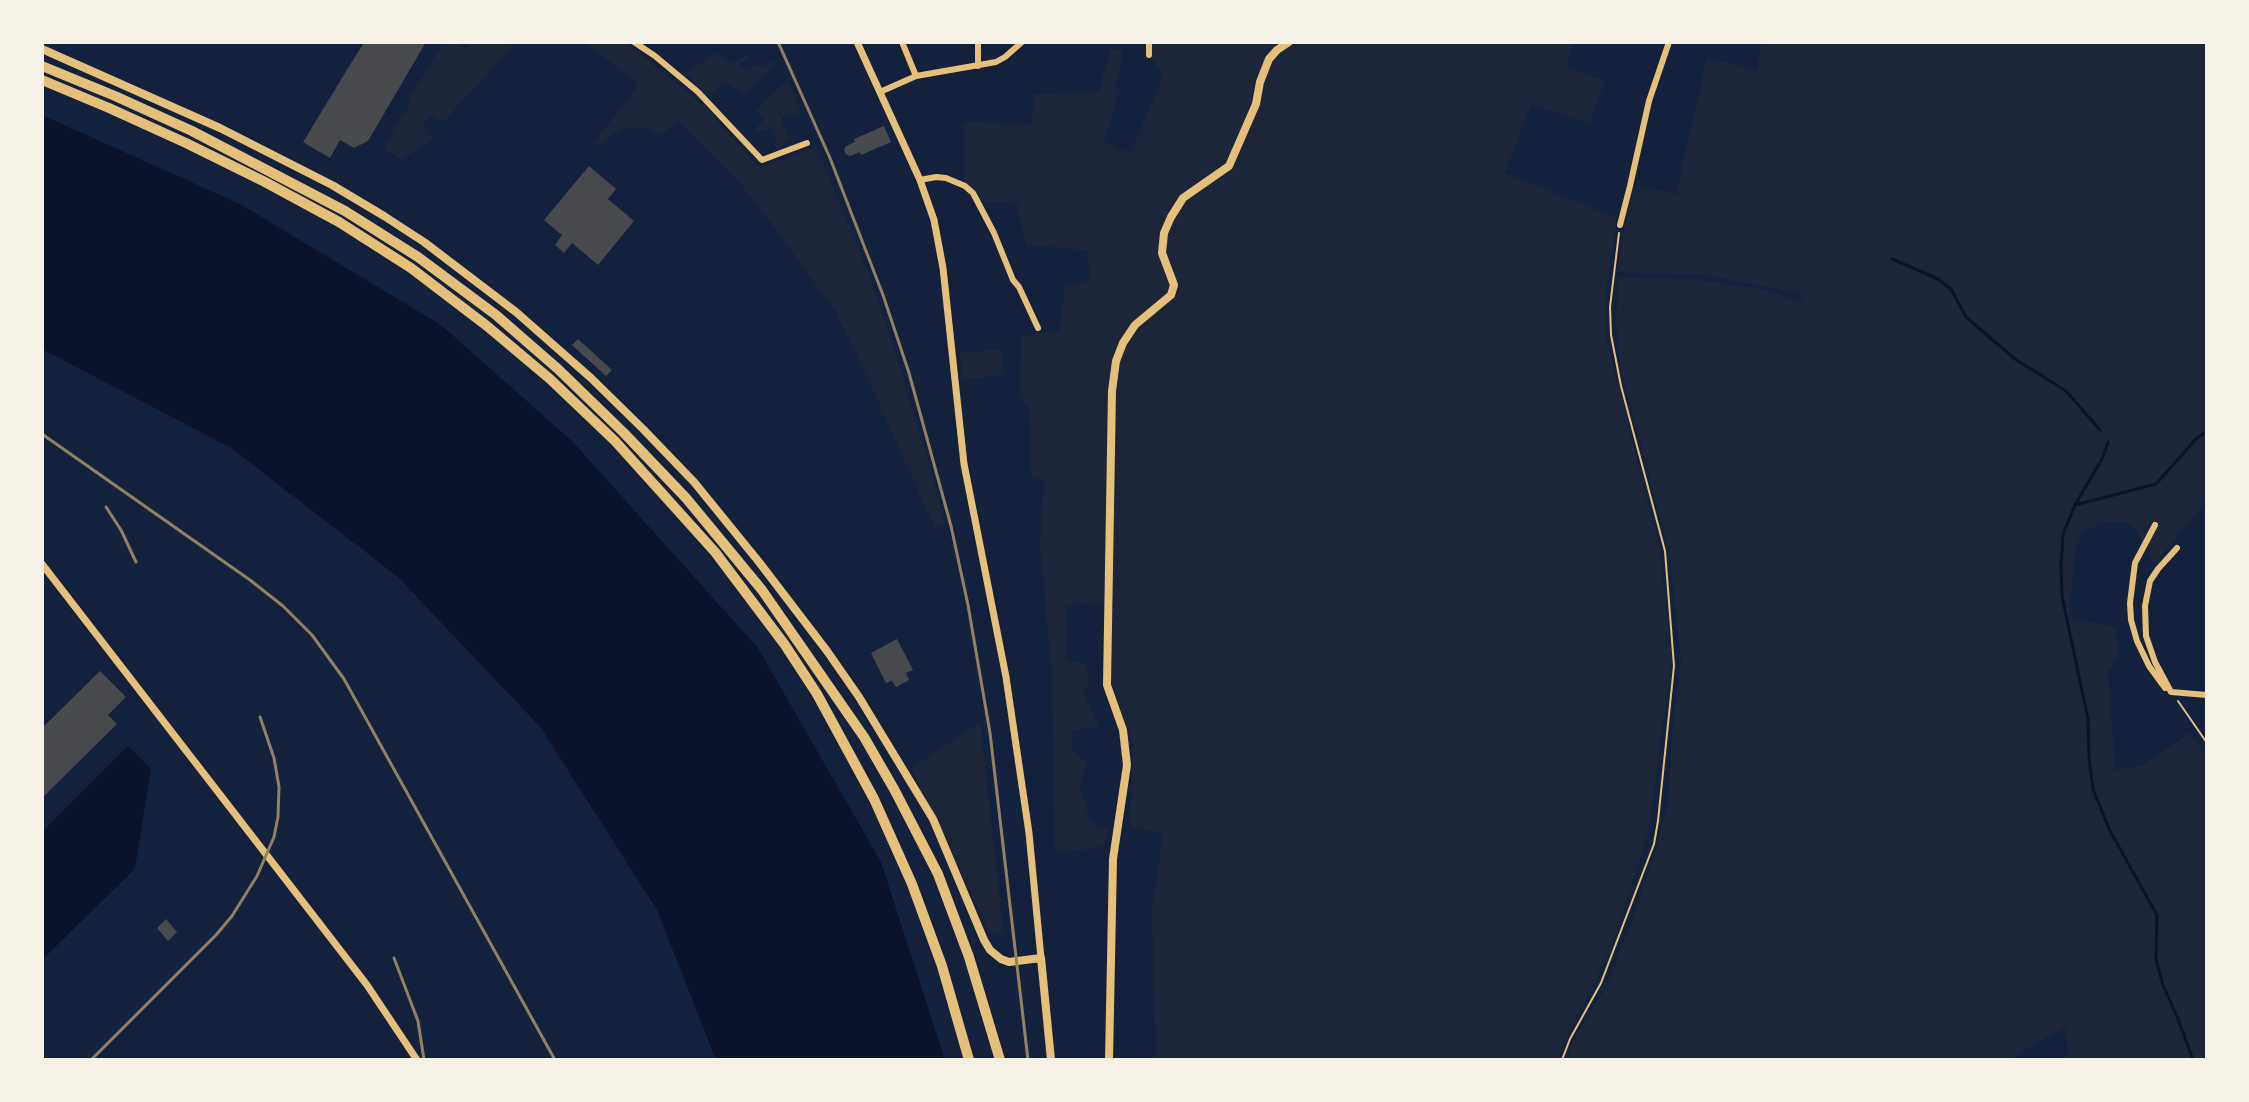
<!DOCTYPE html>
<style>
body{margin:0}
#map{position:relative;width:2249px;height:1102px;overflow:hidden;background:#14213d;font-family:Bitter,serif}
canvas{display:block}
.frame{position:absolute;inset:0;border:44px solid #f6f1e7;pointer-events:none}
</style>
<div id="map">
<canvas width="2249" height="1102"></canvas>
<div class="frame"></div>
</div>
<script>
const c = document.querySelector('canvas').getContext('2d');
c.lineJoin = 'round';
function fill(path, color) {
  c.fillStyle = color;
  c.fill(path, 'evenodd');
}
function shape(rows) {
  const path = new Path2D();
  for (const r of rows) {
    path.moveTo(r[0], r[1]);
    for (let i = 2; i < r.length; i += 2) path.lineTo(r[i], r[i + 1]);
  }
  return path;
}
function stroke(path, color, width, dash) {
  c.strokeStyle = color;
  c.lineWidth = width;
  c.lineCap = dash ? 'butt' : 'round';
  c.setLineDash(dash || []);
  c.stroke(path);
}
const green = shape([
 [444,42,456,42,467,49,472,42,517,42,443,122,429,115,423,127,429,130,427,134,435,138,401,160,386,149,386,142,410,104,407,102],
 [583,42,626,43,703,105,760,168,817,147,869,275,892,342,927,455,945,524,935,528,868,379,835,311,775,228,735,177,678,120,660,136,648,128,627,127,613,134,605,143,591,145,635,91,637,85,636,81],
 [1144,42,1574,42,1566,67,1605,81,1589,124,1531,104,1505,173,1617,217,1607,286,1607,340,1660,550,1672,659,1648,834,1609,953,1560,1052,1559,1060,1156,1060,1152,912,1163,833,1130,827,1133,744,1111,682,1113,603,1066,605,1067,661,1084,663,1089,681,1084,693,1099,726,1073,731,1072,751,1087,763,1080,785,1089,818,1096,828,1109,826,1106,844,1076,851,1055,852,1052,674,1040,546,1044,481,1031,476,1030,409,1020,396,1021,336,1059,331,1065,287,1090,279,1087,250,1026,245,1017,204,982,201,976,191,964,182,963,122,1032,124,1034,94,1099,91,1110,49,1117,51,1123,50,1115,90,1119,92,1104,141,1130,154,1163,76,1151,56,1147,54],
 [1762,42,2207,42,2207,500,2154,565,2136,530,2124,522,2106,522,2085,530,2075,548,2069,618,2115,627,2119,657,2108,670,2115,770,2144,765,2189,733,2207,757,2207,1060,2069,1060,2065,1027,2008,1060,1568,1060,1572,1043,1606,987,1630,926,1657,847,1668,801,1673,723,1681,662,1669,549,1621,370,1616,322,1618,278,1698,280,1764,289,1800,302,1803,294,1699,274,1617,272,1625,227,1623,226,1634,185,1676,194,1707,57,1756,71],
 [720,53,725,61,727,60,729,64,748,55,749,59,740,63,742,69,762,65,762,68,770,61,775,66,745,95,739,89,736,90,730,84,727,86,724,83,709,97,686,73,709,58],
 [788,80,801,112,785,118,777,108,789,139,785,141,786,144,776,148,774,144,777,142,771,128,756,132,755,129,765,119,756,110],
 [1001,349,1004,375,962,380,960,353],
 [980,723,1004,936,989,931,911,768]
]);
const water = shape([
 [42,115,240,204,441,325,573,442,758,648,881,862,945,1060,716,1060,657,910,541,728,398,577,231,448,42,349],
 [128,746,151,769,135,869,42,960,42,832]
]);
const stream = shape([
 [1892,259,1938,279,1951,289,1966,317,2015,359,2066,391,2100,430],
 [2075,505,2103,457,2108,442],
 [2193,1060,2178,1019,2163,985,2156,959,2157,915,2109,829,2093,789,2089,758,2088,719,2062,596,2061,566,2063,534,2075,505,2156,484,2197,438,2207,431]
]);
const building = shape([
 [364,42,426,42,368,141,354,148,340,140,330,158,303,142],
 [884,126,891,142,861,155,860,152,850,156,846,154,844,150,846,146,855,142,854,139],
 [589,166,616,189,608,199,634,221,598,265,572,243,564,253,555,245,562,235,544,220],
 [578,339,612,370,606,376,572,345],
 [897,639,913,670,906,673,909,680,896,687,892,681,886,683,871,653],
 [100,671,126,697,108,715,117,724,42,798,42,728],
 [166,919,177,932,168,941,157,928]
]);
const path = shape([
 [2178,701,2207,743],
 [1562,1060,1570,1039,1601,983,1654,844,1658,821,1674,666,1665,551,1621,386,1611,335,1610,307,1619,233]
]);
const minor = shape([
 [634,42,655,56,698,92,762,160,807,143],
 [902,42,916,76],
 [1149,55,1149,42],
 [978,66,978,42],
 [880,92,916,76,996,62,1005,57,1022,42],
 [920,180,936,177,946,178,965,186,973,193,994,233,1013,280,1019,287,1038,328],
 [1620,225,1630,186,1649,101,1669,42],
 [2155,525,2135,563,2130,603,2131,620,2137,641,2149,666,2165,688],
 [2177,548,2158,569,2150,581,2145,606,2146,636,2155,662,2171,692,2207,695]
]);
const tertiary = shape([
 [857,42,920,180,934,220,943,268,964,464,1006,677,1029,833,1041,958],
 [42,564,367,985,417,1060]
]);
const secondary = shape([
 [42,49,220,128,332,185,384,216,424,242,516,312,591,378,643,429,694,482,759,562,827,651,859,697,933,819,984,940,990,950,1001,959,1009,962,1041,958,1051,1060],
 [1109,1060,1113,859,1127,765,1123,730,1107,685,1112,391,1116,361,1123,343,1135,325,1171,295,1174,285,1162,253,1164,233,1171,217,1183,198,1229,166,1256,104,1260,82,1269,59,1277,50,1289,42]
]);
const motorway = shape([
 [42,66,115,96,192,131,345,211,418,257,496,315,558,369,624,433,686,498,762,590,864,737,894,789,938,874,969,957,1000,1060],
 [42,80,109,108,186,143,265,182,339,222,411,268,487,326,550,379,615,441,715,552,785,645,817,694,874,799,912,884,942,966,969,1060]
]);
const rail = shape([
 [778,42,830,158,883,295,909,373,951,526,968,605,990,733,1028,1060],
 [42,434,250,580,283,606,312,635,344,679,555,1060],
 [106,507,121,530,136,562],
 [394,958,418,1021,424,1060],
 [91,1060,216,935,232,916,257,876,274,837,278,817,279,787,274,758,260,717]
]);
fill(green, '#1d2539');
fill(water, '#0b132b');
stroke(stream, '#0b132b', 3);
fill(building, '#48494c');
stroke(path, '#e5c07b', 2);
stroke(minor, '#e5c07b', 6);
stroke(tertiary, '#e5c07b', 7);
stroke(secondary, '#e5c07b', 8);
stroke(motorway, '#e5c07b', 10);
stroke(rail, '#918062', 3);
</script>
